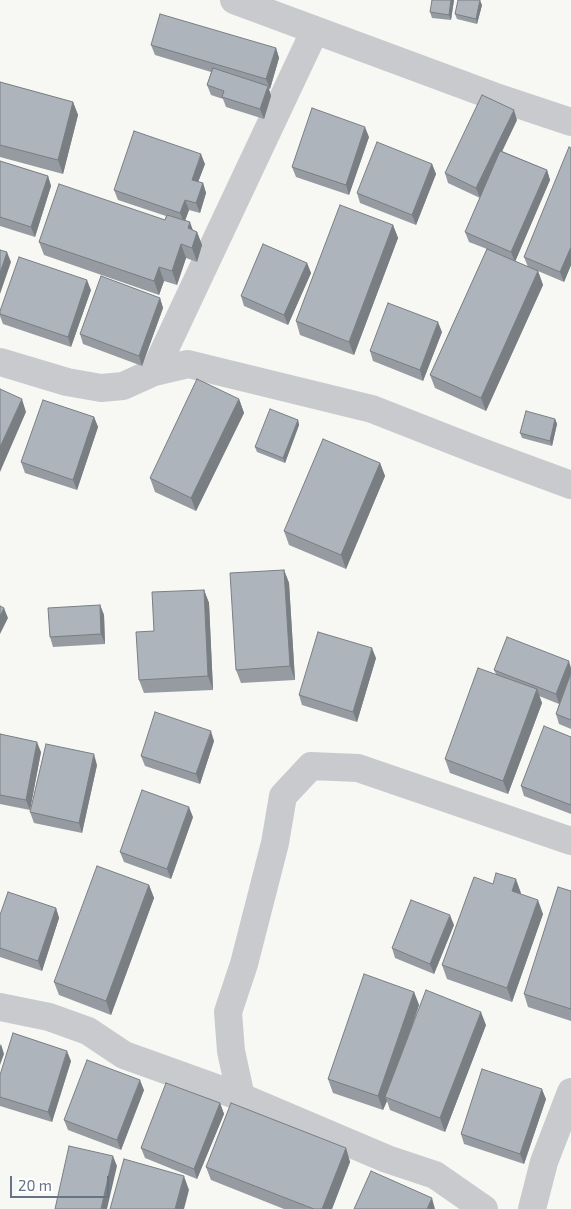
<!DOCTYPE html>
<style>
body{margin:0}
#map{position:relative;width:571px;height:1209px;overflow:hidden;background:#f7f8f4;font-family:"Exo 2",sans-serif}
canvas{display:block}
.scale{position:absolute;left:10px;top:1176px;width:99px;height:22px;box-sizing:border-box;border:2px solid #667486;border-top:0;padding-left:6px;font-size:15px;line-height:18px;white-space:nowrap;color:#667486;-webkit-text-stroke:4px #fff;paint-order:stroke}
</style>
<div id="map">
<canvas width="571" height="1209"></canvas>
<div class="scale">20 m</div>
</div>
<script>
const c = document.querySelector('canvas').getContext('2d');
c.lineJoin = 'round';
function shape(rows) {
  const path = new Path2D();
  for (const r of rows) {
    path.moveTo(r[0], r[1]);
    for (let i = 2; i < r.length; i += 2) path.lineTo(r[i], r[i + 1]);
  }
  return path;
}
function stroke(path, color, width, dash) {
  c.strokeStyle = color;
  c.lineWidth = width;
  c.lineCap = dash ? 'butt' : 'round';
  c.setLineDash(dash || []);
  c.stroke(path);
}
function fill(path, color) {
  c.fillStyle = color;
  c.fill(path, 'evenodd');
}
const minor = shape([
 [234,0,493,96,571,122],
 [0,362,67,382,101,388,123,386,154,372,188,364,372,409,479,451,571,485],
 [154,372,315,30],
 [0,1007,49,1017,88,1031,124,1055,241,1097,387,1159,435,1175,484,1209],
 [241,1097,231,1051,228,1012,244,964,275,843,283,796,311,766,358,768,571,841],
 [532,1209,544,1162,571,1092]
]);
const wall = shape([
 [454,0,451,20,432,18,430,12],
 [482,5,477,24,457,19,455,14],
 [151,45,276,48,279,58,270,89,269,89,271,96,264,119,226,107,223,99,211,95,207,85,211,72,155,55],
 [0,82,73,102,78,115,63,174,0,157],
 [517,120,502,151,547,170,550,180,515,261,528,267,524,257,571,148,571,265,564,282,538,271,543,285,486,411,435,388,430,375,487,249,469,242,465,232,480,198,448,183,445,173],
 [369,137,349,195,296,177,292,167],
 [0,161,48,176,51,186,35,237,0,226],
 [205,164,198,182,203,183,206,193,200,213,189,210,185,221,193,230,197,232,202,245,197,262,186,258,177,285,164,281,159,295,44,255,39,242,165,220,166,216,118,200,114,190],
 [432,164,436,174,416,225,360,203,357,193],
 [393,225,398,238,354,355,300,335,296,321],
 [307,263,311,273,288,325,244,306,241,296],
 [91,290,71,347,3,324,0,316,0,311],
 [160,298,163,308,142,366,83,344,80,334],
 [442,332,423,381,373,361,370,351],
 [239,399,244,413,196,511,155,492,150,478],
 [94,417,98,427,77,490,25,473,21,462],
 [555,419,557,424,552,446,522,438,520,433],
 [298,420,299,425,285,463,257,452,255,447],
 [380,463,385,476,346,569,289,545,284,531],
 [284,570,289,583,295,680,241,683,236,670],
 [204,590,209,603,213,690,144,693,139,680,154,631],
 [100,605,104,615,105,644,53,647,50,637],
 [376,658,357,722,302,705,299,695],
 [571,668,571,729,559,724,556,714,559,704,539,696,542,703,508,794,450,773,445,759,496,674,494,670],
 [0,734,41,752,30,810,0,804],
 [571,737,571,814,524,796,521,786],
 [214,741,200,784,145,766,141,756],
 [97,765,82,833,34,823,30,812],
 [193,817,171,879,124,862,120,852],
 [149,885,154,898,111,1015,59,995,54,982],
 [571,891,571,1021,528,1007,524,994],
 [521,893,521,894,543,914,512,1002,447,979,442,965],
 [56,908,59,918,42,971,0,957,0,915],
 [454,925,434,974,395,958,392,948],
 [414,992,419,1005,408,1038,486,1025,445,1132,390,1110,387,1101,383,1110,333,1093,328,1079],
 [71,1061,52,1122,0,1106,0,1075],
 [144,1090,121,1150,68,1130,64,1120],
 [546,1099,524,1164,464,1144,461,1134],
 [220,1103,224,1114,197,1179,145,1158,141,1148],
 [346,1148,350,1162,332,1209,284,1209,211,1180,206,1167]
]);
const shadedWall = shape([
 [451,0,454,0,451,20,449,15],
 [480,0,482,5,477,24,476,19],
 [276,48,279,58,270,89,266,79],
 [268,86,271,96,264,119,260,109],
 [73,102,78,115,63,174,58,160],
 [514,110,517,120,480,198,476,188],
 [365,127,369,137,349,195,346,185],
 [201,154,205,164,195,190,192,180],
 [432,164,436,174,416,225,412,215],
 [547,170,550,180,515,262,511,252],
 [48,176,51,186,35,237,31,227],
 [203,183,206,193,200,213,196,203],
 [185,200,189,210,184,223,180,213],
 [190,222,195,236,188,228],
 [393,225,398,238,354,355,349,342],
 [197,232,202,245,197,262,192,248],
 [181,244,186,258,177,285,172,271],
 [571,247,571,265,564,282,560,272],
 [7,252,11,262,0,294,0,273],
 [307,263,311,273,288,325,284,315],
 [159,267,164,281,159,295,154,281],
 [538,271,543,285,486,411,481,398],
 [87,280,91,290,71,347,68,337],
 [160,298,163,308,142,366,139,356],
 [438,322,442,332,423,381,420,370],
 [22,399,26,412,0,472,0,447],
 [239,399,244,413,196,511,191,498],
 [94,417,98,427,77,490,73,480],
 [555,419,557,424,552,446,550,441],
 [298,420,299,425,285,463,283,458],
 [380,463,385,476,346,569,341,555],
 [284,570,289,583,295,680,290,666],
 [204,590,209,603,213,690,208,676],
 [100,605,104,615,105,644,101,634],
 [4,608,8,618,0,634,0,616],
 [372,648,376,658,357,722,353,712],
 [569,661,571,668,571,674,559,704,556,694],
 [537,689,542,703,508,794,503,781],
 [211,731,214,741,200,784,196,774],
 [37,742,41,752,30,810,26,800],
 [94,754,97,765,82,833,79,823],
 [189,807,193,817,171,879,167,869],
 [516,879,521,893,517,905,512,891],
 [149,885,154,898,111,1015,106,1001],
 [538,900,543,914,512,1002,507,988],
 [56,908,59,918,42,971,38,961],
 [450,915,454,925,434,974,430,964],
 [414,992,419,1005,388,1098,385,1097,387,1101,383,1110,378,1096],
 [481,1012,486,1025,445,1132,440,1118],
 [1,1044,4,1054,0,1065,0,1046],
 [67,1051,71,1061,52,1122,48,1112],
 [140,1080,144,1090,121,1150,117,1140],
 [542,1089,546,1099,524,1164,520,1154],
 [220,1103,224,1114,197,1179,194,1169],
 [346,1148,350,1162,332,1209,322,1209],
 [113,1156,117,1166,107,1209,101,1209],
 [184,1176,189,1190,184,1209,175,1209],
 [432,1198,435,1209,427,1209]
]);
const building = shape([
 [432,0,451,0,449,15,430,12,432,0],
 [458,0,480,0,476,19,455,14,458,0],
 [160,14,276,48,266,79,151,45,160,14],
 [213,68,268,86,260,109,222,97,224,91,207,85,213,68],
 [0,82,73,102,58,160,0,145,0,82],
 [482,95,514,110,476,188,445,173,482,95],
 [312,108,365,127,346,185,292,167,312,108],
 [134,131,201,154,192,180,203,183,196,203,185,200,180,213,114,190,134,131],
 [377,142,432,164,412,215,357,193,377,142],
 [569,147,571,148,571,247,560,272,524,257,569,147],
 [500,151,547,170,511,252,465,232,500,151],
 [0,161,48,176,31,227,0,217,0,161],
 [59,184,165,220,167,215,190,222,188,228,197,232,192,248,181,244,172,271,159,267,154,281,39,242,59,184],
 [340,205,393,225,349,342,296,321,340,205],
 [263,244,307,263,284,315,241,296,263,244],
 [487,249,538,271,481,398,430,375,487,249],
 [0,250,7,252,0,273,0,250],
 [19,257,87,280,68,337,0,314,0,311,19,257],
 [101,276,160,298,139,356,80,334,101,276],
 [388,303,438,322,420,370,370,351,388,303],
 [197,379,239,399,191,498,150,478,197,379],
 [0,389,22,399,0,447,0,389],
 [43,400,94,417,73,480,21,462,43,400],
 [270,409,298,420,283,458,255,447,270,409],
 [526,411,555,419,550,441,520,433,526,411],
 [323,439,380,463,341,555,284,531,323,439],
 [284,570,290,666,236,670,230,573,284,570],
 [204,590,208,676,139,680,136,632,154,631,152,592,204,590],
 [100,605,101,634,50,637,48,608,100,605],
 [0,606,4,608,0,616,0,606],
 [318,632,372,648,353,712,299,695,318,632],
 [507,637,569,661,556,694,494,670,507,637],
 [478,668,537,689,503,781,445,759,478,668],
 [571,673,571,720,556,714,571,673],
 [155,712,211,731,196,774,141,756,155,712],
 [544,726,571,737,571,805,521,786,544,726],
 [0,734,37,742,26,800,0,795,0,734],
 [46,744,94,754,79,823,30,812,46,744],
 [142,790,189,807,167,869,120,852,142,790],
 [97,866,149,885,106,1001,54,982,97,866],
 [496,873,516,879,512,891,538,900,507,988,442,965,474,877,493,884,496,873],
 [558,887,571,891,571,1009,524,994,558,887],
 [8,892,56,908,38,961,0,948,0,915,8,892],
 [411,900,450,915,430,964,392,948,411,900],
 [364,974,414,992,378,1096,328,1079,364,974],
 [426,990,481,1012,440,1118,385,1097,426,990],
 [13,1033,67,1051,48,1112,0,1097,0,1075,13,1033],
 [87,1060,140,1080,117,1140,64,1120,87,1060],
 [482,1069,542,1089,520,1154,461,1134,482,1069],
 [166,1083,220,1103,194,1169,141,1148,166,1083],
 [231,1103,346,1148,322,1209,314,1209,206,1167,231,1103],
 [69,1146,113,1156,101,1209,55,1209,69,1146],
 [124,1159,184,1176,175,1209,110,1209,124,1159],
 [371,1171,432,1198,427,1209,354,1209,371,1171]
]);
stroke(minor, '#c8cace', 28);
fill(wall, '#959ba1');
fill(shadedWall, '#797e83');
fill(building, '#adb4bb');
stroke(building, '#797e83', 1);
</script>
